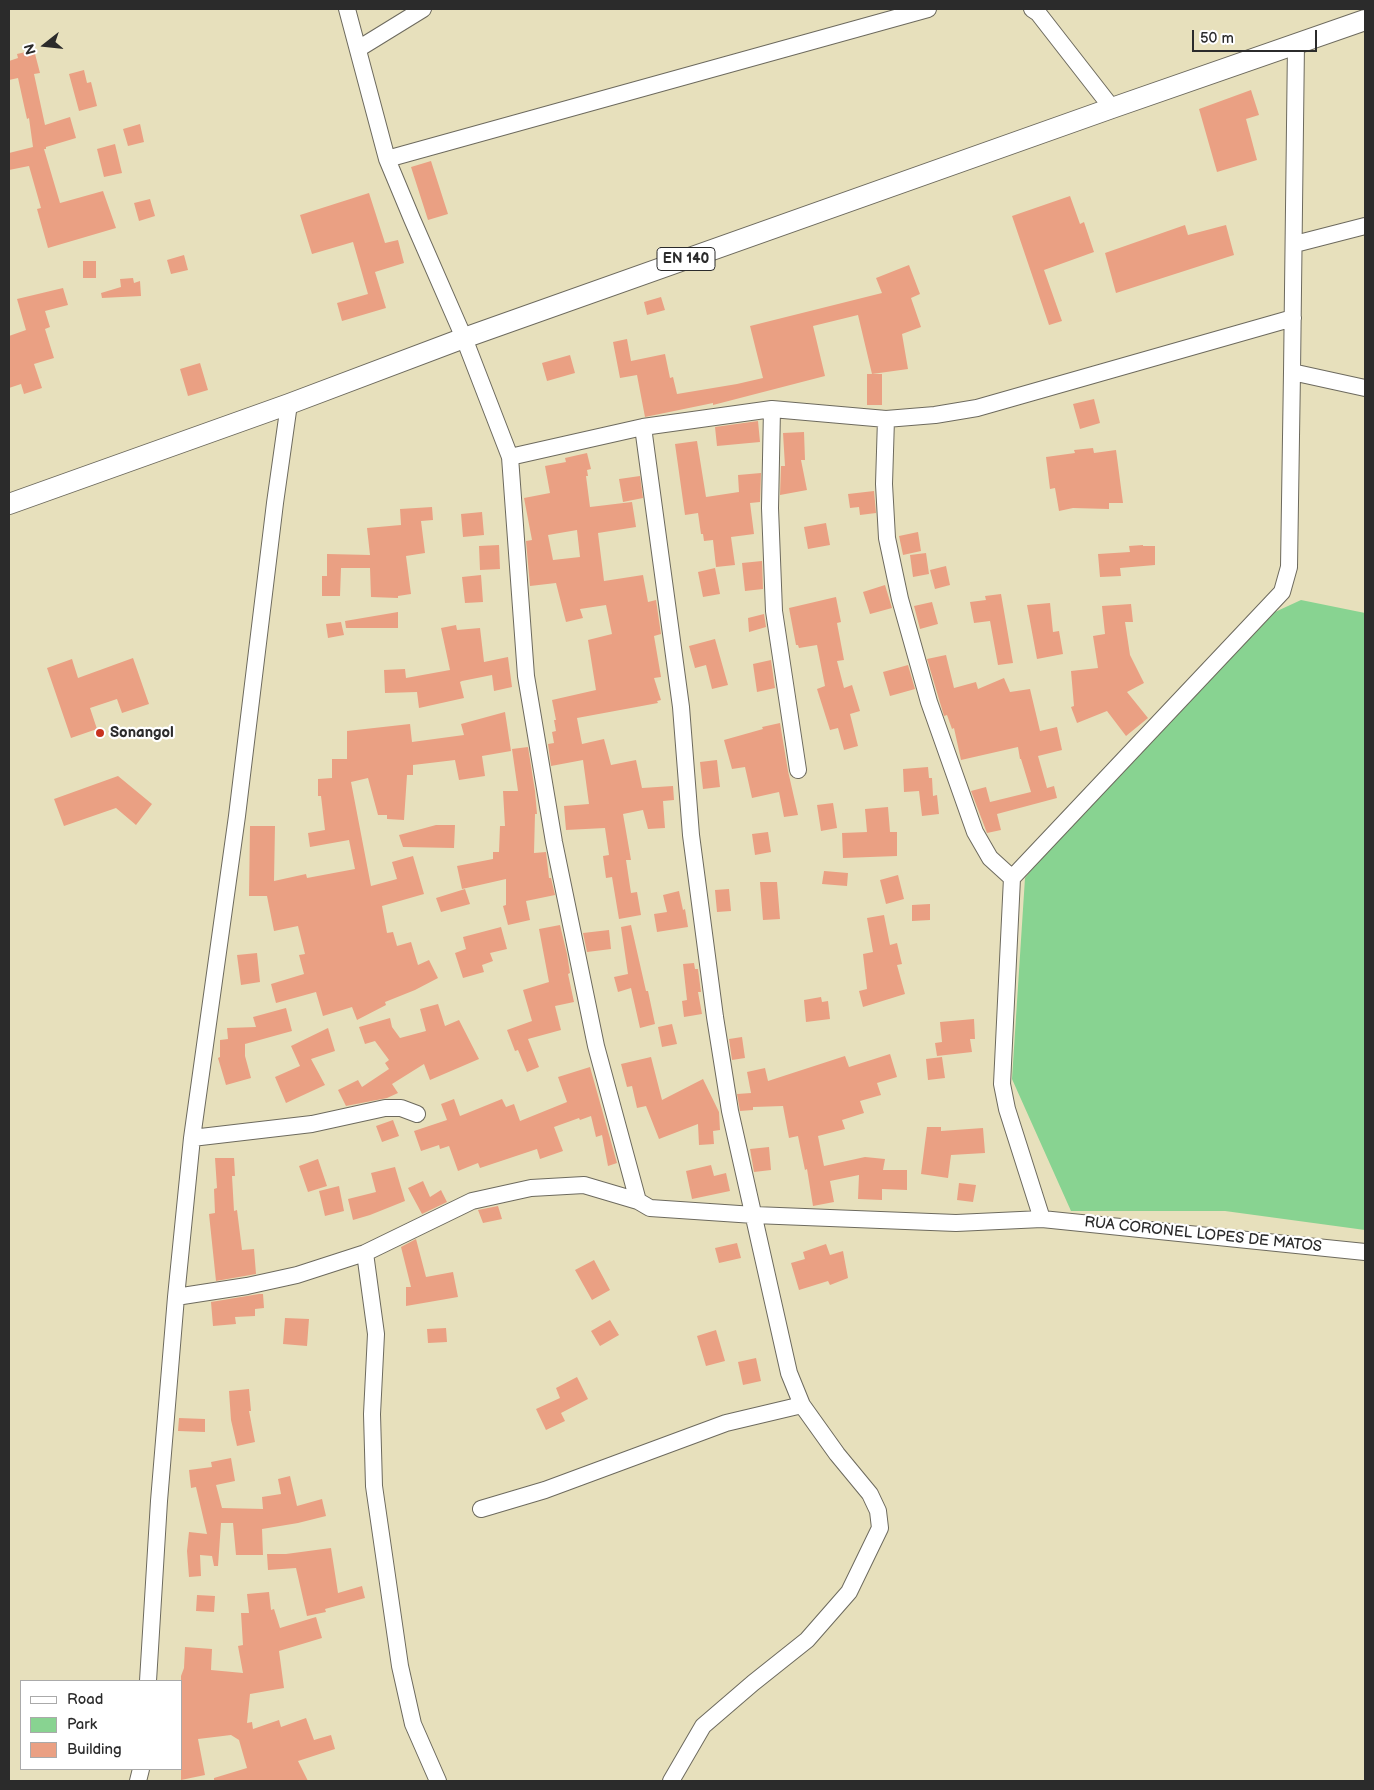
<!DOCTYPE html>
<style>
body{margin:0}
#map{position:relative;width:1374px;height:1790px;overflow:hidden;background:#e7e0bc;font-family:"Balsamiq Sans",sans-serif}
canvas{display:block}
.frame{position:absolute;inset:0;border:10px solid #2b2b2b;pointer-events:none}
.legend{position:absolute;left:20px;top:1680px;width:162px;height:90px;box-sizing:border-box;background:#fff;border:1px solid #aaa;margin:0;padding:6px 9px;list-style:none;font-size:15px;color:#2b2b2b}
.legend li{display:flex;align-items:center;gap:10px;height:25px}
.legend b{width:25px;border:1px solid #aaa}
.north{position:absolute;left:20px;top:20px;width:50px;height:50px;-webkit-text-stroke:4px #fff;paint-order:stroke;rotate:254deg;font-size:14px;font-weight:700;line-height:20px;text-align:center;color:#2b2b2b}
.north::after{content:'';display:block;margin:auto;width:18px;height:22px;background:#2b2b2b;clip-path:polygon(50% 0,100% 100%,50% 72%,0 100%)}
.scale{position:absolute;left:1192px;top:30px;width:125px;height:22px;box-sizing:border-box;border:2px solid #2b2b2b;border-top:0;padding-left:6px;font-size:15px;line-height:18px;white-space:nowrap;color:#2b2b2b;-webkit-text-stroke:4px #fff;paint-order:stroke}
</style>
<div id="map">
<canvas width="1374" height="1790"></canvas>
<div class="frame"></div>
<ul class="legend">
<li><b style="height:6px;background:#fff"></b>Road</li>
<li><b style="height:14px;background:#88d391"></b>Park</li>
<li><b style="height:14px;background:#eaa083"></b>Building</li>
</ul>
<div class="north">N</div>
<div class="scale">50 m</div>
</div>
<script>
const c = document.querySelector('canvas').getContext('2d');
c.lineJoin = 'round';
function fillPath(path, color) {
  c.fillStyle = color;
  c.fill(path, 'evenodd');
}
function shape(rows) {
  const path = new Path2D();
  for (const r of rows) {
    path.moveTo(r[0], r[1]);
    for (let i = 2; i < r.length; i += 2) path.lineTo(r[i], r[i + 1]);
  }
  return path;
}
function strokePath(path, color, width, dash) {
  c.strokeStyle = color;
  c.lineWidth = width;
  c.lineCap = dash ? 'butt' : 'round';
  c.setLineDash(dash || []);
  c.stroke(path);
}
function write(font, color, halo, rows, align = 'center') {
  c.font = font + ' "Balsamiq Sans",sans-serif';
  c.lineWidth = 4.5;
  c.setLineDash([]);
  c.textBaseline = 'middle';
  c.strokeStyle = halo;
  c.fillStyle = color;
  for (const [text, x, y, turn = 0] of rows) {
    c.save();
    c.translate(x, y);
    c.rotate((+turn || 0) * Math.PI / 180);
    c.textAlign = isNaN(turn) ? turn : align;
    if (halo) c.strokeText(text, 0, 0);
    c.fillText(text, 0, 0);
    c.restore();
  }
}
fillPath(shape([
 [1301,600,1365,613,1365,1230,1225,1211,1071,1211,1012,1079,1025,878,1050,846,1275,612]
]), '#88d391');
fillPath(shape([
 [34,50,40,73,34,74,45,125,70,117,76,138,46,147,46,149,44,149,60,203,103,191,116,228,48,248,37,209,41,208,29,166,9,170,9,153,33,147,29,118,27,119,18,78,9,80,9,61,18,58,17,54],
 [84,70,87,83,91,82,97,106,79,111,69,74],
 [1251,90,1259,115,1246,119,1257,160,1217,172,1199,109],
 [140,124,144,142,128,146,123,129],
 [115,144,122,173,104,177,97,149],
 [431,161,448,214,428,220,411,167],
 [369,193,385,243,398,240,404,263,375,272,386,308,342,321,337,303,368,294,353,242,312,254,300,215],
 [1070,196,1080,224,1084,222,1094,252,1044,270,1062,321,1049,325,1012,216],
 [150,199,155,216,139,221,134,203],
 [1185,225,1188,235,1226,225,1234,255,1116,293,1105,253],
 [184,255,188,270,171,274,167,260],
 [83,261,96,261,96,278,83,278],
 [909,265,920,294,911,298,921,327,902,334,908,369,872,374,858,315,813,326,825,376,713,405,713,403,645,417,637,375,620,378,613,342,627,339,631,361,665,354,670,378,673,377,677,394,737,384,763,378,750,326,882,293,876,278],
 [133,278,134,283,140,281,141,296,102,298,101,293,121,287,120,279],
 [63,288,68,305,45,311,50,327,45,329,54,358,34,364,42,388,24,394,21,384,9,388,9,336,26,330,17,299],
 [661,297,665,310,647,315,644,302],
 [570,355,575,373,547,381,542,363],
 [200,363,208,390,188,396,180,369],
 [867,374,882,374,882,405,867,405],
 [1094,399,1100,423,1080,429,1073,404],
 [758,421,760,442,717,446,715,427],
 [804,432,805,460,801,460,807,490,780,495,781,466,785,466,783,433],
 [697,441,706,497,739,492,738,475,761,473,760,502,750,503,754,534,731,537,735,565,716,567,713,540,704,541,703,534,701,534,698,513,685,515,675,444],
 [1093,448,1094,453,1116,450,1123,503,1109,503,1109,509,1073,508,1059,511,1055,488,1050,489,1046,457,1075,453,1074,450],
 [587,453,591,469,587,470,588,476,586,476,590,507,632,502,636,527,598,533,604,581,643,575,648,602,656,600,661,634,654,636,661,677,654,678,661,700,657,701,658,703,577,718,582,744,604,739,611,765,636,760,642,788,673,786,674,800,663,801,665,828,648,829,643,810,623,814,631,860,626,860,631,893,637,892,641,915,619,919,612,877,606,878,603,856,609,855,605,828,566,830,564,806,589,804,583,760,551,766,548,744,554,743,552,732,556,731,554,720,556,720,552,700,596,690,588,640,612,634,606,605,580,609,583,618,566,622,556,583,530,586,526,541,532,540,524,498,550,493,545,466,566,462,565,458],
 [577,530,580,557,553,560,548,535],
 [640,476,643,498,623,502,619,479],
 [874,491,876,513,860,515,859,507,850,508,848,494],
 [432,507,433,520,421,521,425,553,406,556,411,594,398,596,398,598,371,597,370,568,341,568,340,596,322,596,322,576,327,576,327,554,370,555,367,528,401,525,400,509],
 [482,512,484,535,463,537,461,514],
 [826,523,830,545,808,549,804,527],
 [918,532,921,551,903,555,899,536],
 [499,545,500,569,480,570,479,546],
 [1143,545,1143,546,1155,546,1155,565,1120,568,1121,576,1100,577,1098,554,1130,552,1129,546],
 [926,553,929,574,913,577,910,555],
 [762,561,763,589,745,591,742,563],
 [946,566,950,585,935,589,930,570],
 [715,568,720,594,703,597,698,572],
 [481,575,483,602,465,603,462,577],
 [885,585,892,608,870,614,863,592],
 [1001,594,1013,663,998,665,990,621,974,623,970,602,986,600,985,596],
 [836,597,841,622,837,623,844,660,837,661,844,688,852,685,860,711,850,714,858,746,844,750,838,728,830,730,817,689,825,686,817,645,799,648,798,645,796,645,789,608],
 [932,602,938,624,920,629,914,606],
 [1050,603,1053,632,1059,631,1063,654,1037,659,1027,605],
 [1131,604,1133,622,1125,622,1130,655,1144,683,1127,692,1148,718,1126,736,1107,711,1077,723,1071,707,1074,706,1071,671,1098,668,1093,636,1105,634,1102,606],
 [398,612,398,628,346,628,345,621],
 [764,614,766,627,749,632,748,618],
 [341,622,344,635,328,638,326,624],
 [456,625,457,630,480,628,484,662,508,657,512,687,494,691,492,675,462,681,460,682,464,698,419,708,417,692,385,693,384,670,405,669,406,678,450,670,441,628],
 [715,639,728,685,712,689,706,665,695,668,689,646],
 [946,655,954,688,976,682,978,689,1004,678,1010,692,1030,689,1040,731,1057,727,1062,750,1038,756,1047,788,1037,791,1054,786,1057,798,997,814,1001,830,987,833,971,791,986,787,990,802,1031,792,1021,759,1020,759,1018,747,961,760,954,728,952,729,947,715,944,716,927,659],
 [133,658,149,704,122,713,117,699,90,708,97,729,71,738,47,668,72,659,78,678],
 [771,660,775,688,757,692,753,664],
 [908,665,915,689,890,696,883,672],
 [505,712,511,751,482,756,485,776,459,780,455,760,413,765,413,775,407,775,404,820,387,819,387,815,378,815,368,778,351,782,371,886,397,879,392,862,413,856,424,894,382,906,387,933,393,932,397,946,411,942,418,965,429,960,438,978,415,990,385,1002,386,1005,357,1020,352,1007,323,1016,316,992,276,1003,271,984,304,974,299,955,305,954,298,926,274,931,267,896,249,896,250,826,275,826,274,881,306,874,307,878,355,869,349,840,310,847,308,833,325,830,321,796,318,796,318,779,332,778,332,759,347,759,347,731,410,724,412,742,464,735,461,724],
 [780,723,788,771,798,815,784,817,779,792,752,798,745,767,732,769,724,740,763,729,762,727],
 [528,747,535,791,537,814,535,814,534,853,546,852,549,878,551,878,555,895,526,901,530,920,508,925,503,906,506,905,506,879,462,889,457,866,493,859,493,852,499,852,500,826,505,826,503,791,518,791,512,749],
 [717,760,720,787,703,789,700,762],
 [928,767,929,778,932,778,933,796,937,795,939,814,922,816,919,791,904,792,903,769],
 [118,776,152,804,136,825,116,808,64,826,54,799],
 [833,803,837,828,821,831,817,805],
 [888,807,890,832,897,832,897,856,843,858,842,833,867,832,865,809],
 [436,825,455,825,454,848,403,847,399,835],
 [768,832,771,852,755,855,752,834],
 [824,871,848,873,847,886,822,884],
 [898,875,904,899,886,904,880,880],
 [760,882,777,882,780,919,763,920],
 [465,889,470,904,441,912,436,898],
 [729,889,731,911,717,912,715,890],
 [679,891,683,910,685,909,688,927,657,932,654,914,667,912,663,895],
 [930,904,930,920,912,921,912,905],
 [884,915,890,945,897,943,902,964,897,965,905,994,863,1007,859,991,867,989,863,954,873,952,867,918],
 [560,925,567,954,570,973,568,974,574,1002,555,1006,561,1030,528,1039,539,1067,527,1072,518,1050,515,1051,507,1030,532,1021,523,990,549,982,539,929],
 [631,925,646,991,648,991,655,1024,640,1028,631,988,618,992,614,977,628,974,621,927],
 [501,927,507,949,490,953,493,961,482,965,484,972,463,978,455,953,466,949,463,937],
 [609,930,611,949,587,952,583,933],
 [257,953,260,982,241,985,237,955],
 [694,963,695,969,698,969,701,992,698,992,702,1014,684,1017,682,1001,687,1000,683,964],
 [821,997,822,1002,828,1001,830,1019,806,1022,804,1000],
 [438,1004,445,1026,459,1020,479,1059,430,1080,424,1064,392,1084,398,1093,387,1098,346,1106,338,1090,358,1080,362,1087,389,1069,385,1063,389,1060,375,1041,365,1044,359,1027,390,1018,392,1027,400,1038,426,1031,420,1009],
 [286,1008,292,1031,245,1044,245,1056,251,1078,226,1085,218,1058,220,1057,220,1040,228,1039,227,1028,256,1027,253,1017],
 [974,1019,975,1039,970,1039,972,1052,937,1056,935,1043,942,1042,940,1022],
 [672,1024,677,1044,662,1047,658,1027],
 [328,1028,335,1051,311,1059,325,1085,286,1103,275,1077,300,1066,291,1046],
 [742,1037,745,1058,732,1060,729,1039],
 [890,1054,897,1077,877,1083,881,1095,860,1101,864,1113,842,1120,845,1129,818,1136,824,1166,865,1157,885,1159,883,1170,907,1170,907,1190,882,1189,882,1200,858,1199,859,1175,830,1181,834,1202,813,1206,807,1169,805,1170,798,1136,789,1138,783,1106,753,1107,753,1110,740,1111,737,1094,751,1093,747,1072,765,1068,768,1081,845,1056,849,1067],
 [651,1057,662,1100,703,1079,719,1112,720,1130,713,1131,714,1144,699,1145,698,1124,659,1139,646,1106,637,1108,632,1086,627,1087,621,1064],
 [942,1057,945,1078,928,1080,926,1059],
 [590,1067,617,1163,608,1166,602,1135,596,1137,591,1116,580,1120,579,1118,554,1127,563,1151,540,1159,537,1149,480,1168,478,1163,458,1171,449,1146,440,1149,439,1145,421,1151,414,1131,447,1120,441,1104,454,1099,460,1116,502,1099,506,1107,514,1104,520,1121,567,1102,558,1077],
 [393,1120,399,1136,382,1142,376,1126],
 [927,1127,941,1127,941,1131,983,1128,985,1153,951,1155,948,1178,921,1174],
 [769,1147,771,1170,754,1172,750,1149],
 [215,1158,234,1158,235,1176,232,1176,234,1211,237,1210,242,1250,254,1249,256,1274,216,1281,209,1214,215,1213,214,1189,217,1188],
 [318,1159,327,1186,308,1192,299,1166],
 [711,1165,714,1176,726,1173,730,1191,692,1199,686,1171],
 [395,1167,405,1201,370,1215,353,1220,348,1199,376,1192,371,1173],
 [423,1181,430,1197,441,1190,447,1202,422,1214,408,1188],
 [959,1183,976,1185,973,1202,957,1200],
 [339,1186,344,1211,325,1216,319,1191],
 [498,1206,502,1219,483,1223,478,1210],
 [416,1239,426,1277,453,1272,458,1297,406,1306,406,1287,411,1287,401,1247],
 [737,1243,741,1258,719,1263,715,1248],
 [826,1244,830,1255,843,1251,848,1278,830,1285,828,1281,799,1290,791,1263,805,1259,803,1252],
 [594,1260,610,1290,592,1300,575,1270],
 [259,1294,263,1294,264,1308,255,1309,255,1316,235,1317,236,1324,213,1326,211,1302],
 [285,1318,309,1319,307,1346,283,1344],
 [610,1320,619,1335,600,1346,591,1331],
 [446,1328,447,1342,428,1343,427,1329],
 [716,1330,725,1361,706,1366,697,1336],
 [756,1358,761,1381,743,1385,738,1362],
 [577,1377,588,1399,561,1413,565,1421,546,1430,536,1409,560,1398,556,1388],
 [249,1389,251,1411,249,1411,255,1442,237,1446,231,1420,229,1391],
 [179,1418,205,1419,205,1432,178,1431],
 [231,1458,235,1481,216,1485,222,1508,263,1509,262,1497,281,1494,278,1479,290,1476,297,1506,322,1499,326,1516,298,1523,262,1529,263,1555,236,1555,233,1523,221,1523,218,1566,214,1566,212,1556,200,1555,201,1576,189,1577,187,1551,189,1532,207,1534,196,1487,191,1488,189,1470,212,1467,211,1462],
 [331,1548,338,1593,362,1586,365,1598,325,1609,326,1612,307,1616,296,1568,268,1570,267,1554,286,1554],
 [269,1592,271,1610,274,1609,280,1628,316,1617,322,1638,279,1651,284,1688,250,1694,247,1723,252,1722,253,1729,279,1720,281,1727,306,1718,314,1740,331,1735,335,1749,298,1761,308,1781,214,1781,214,1778,247,1768,239,1740,231,1735,198,1739,205,1775,181,1780,181,1676,184,1668,185,1647,212,1649,211,1670,243,1673,238,1646,243,1645,241,1613,249,1613,247,1594],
 [197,1595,215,1596,214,1612,196,1611]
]), '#eaa083');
const minor = shape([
 [347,9,387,159,412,219,464,338,510,457,526,676,554,842,596,1046,638,1201,650,1208,754,1215,956,1223,1042,1219,1365,1252],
 [1032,9,1038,13,1112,108],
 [1296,43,1292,372,1365,388],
 [358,49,423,9],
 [387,159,928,9],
 [1295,244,1365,226],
 [772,409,770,508,774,611,798,770],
 [886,419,884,484,887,538,900,599,929,702,975,832,990,858,1012,878],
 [643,427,681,707,691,835,715,1017,730,1111,789,1373,802,1405,837,1454,870,1494,878,1511,880,1528,849,1592,807,1640,753,1683,703,1726,671,1781],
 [510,457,643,427,772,409,886,419,935,415,977,408,1293,318],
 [192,1138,312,1124,385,1108,401,1108,417,1114],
 [1042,1219,1007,1109,1002,1084,1012,878,1282,592,1289,567,1292,372],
 [365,1253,376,1334,372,1414,374,1486,400,1666,413,1724,438,1781],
 [176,1297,247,1286,297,1275,365,1253,472,1201,531,1188,584,1185,638,1201],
 [481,1509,545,1490,726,1423,802,1405],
 [148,1681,159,1501,176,1297,192,1138,237,816,275,503,289,404],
 [138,1781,141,1769]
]);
const major = shape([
 [9,504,289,404,464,338,1112,108,1365,20]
]);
strokePath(minor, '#6d6a5e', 18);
strokePath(major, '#6d6a5e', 22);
strokePath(minor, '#fff', 16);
strokePath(major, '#fff', 20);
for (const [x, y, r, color] of [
 [100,733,5,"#c8321e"]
]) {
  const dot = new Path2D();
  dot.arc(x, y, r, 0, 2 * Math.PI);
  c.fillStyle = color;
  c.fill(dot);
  strokePath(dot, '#fff', 2);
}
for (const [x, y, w] of [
 [686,259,58]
]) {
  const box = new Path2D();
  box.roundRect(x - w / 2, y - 11.5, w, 23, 4);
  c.fillStyle = '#fff';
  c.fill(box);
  strokePath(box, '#2b2b2b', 1);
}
write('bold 14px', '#2b2b2b', null, [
 ["EN 140",686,259]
]);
write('bold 15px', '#2b2b2b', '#fff', [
 ["Sonangol",110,733]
], 'left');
write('15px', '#2b2b2b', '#fff', [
 ["RUA CORONEL LOPES DE MATOS",1203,1235,6]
]);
</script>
